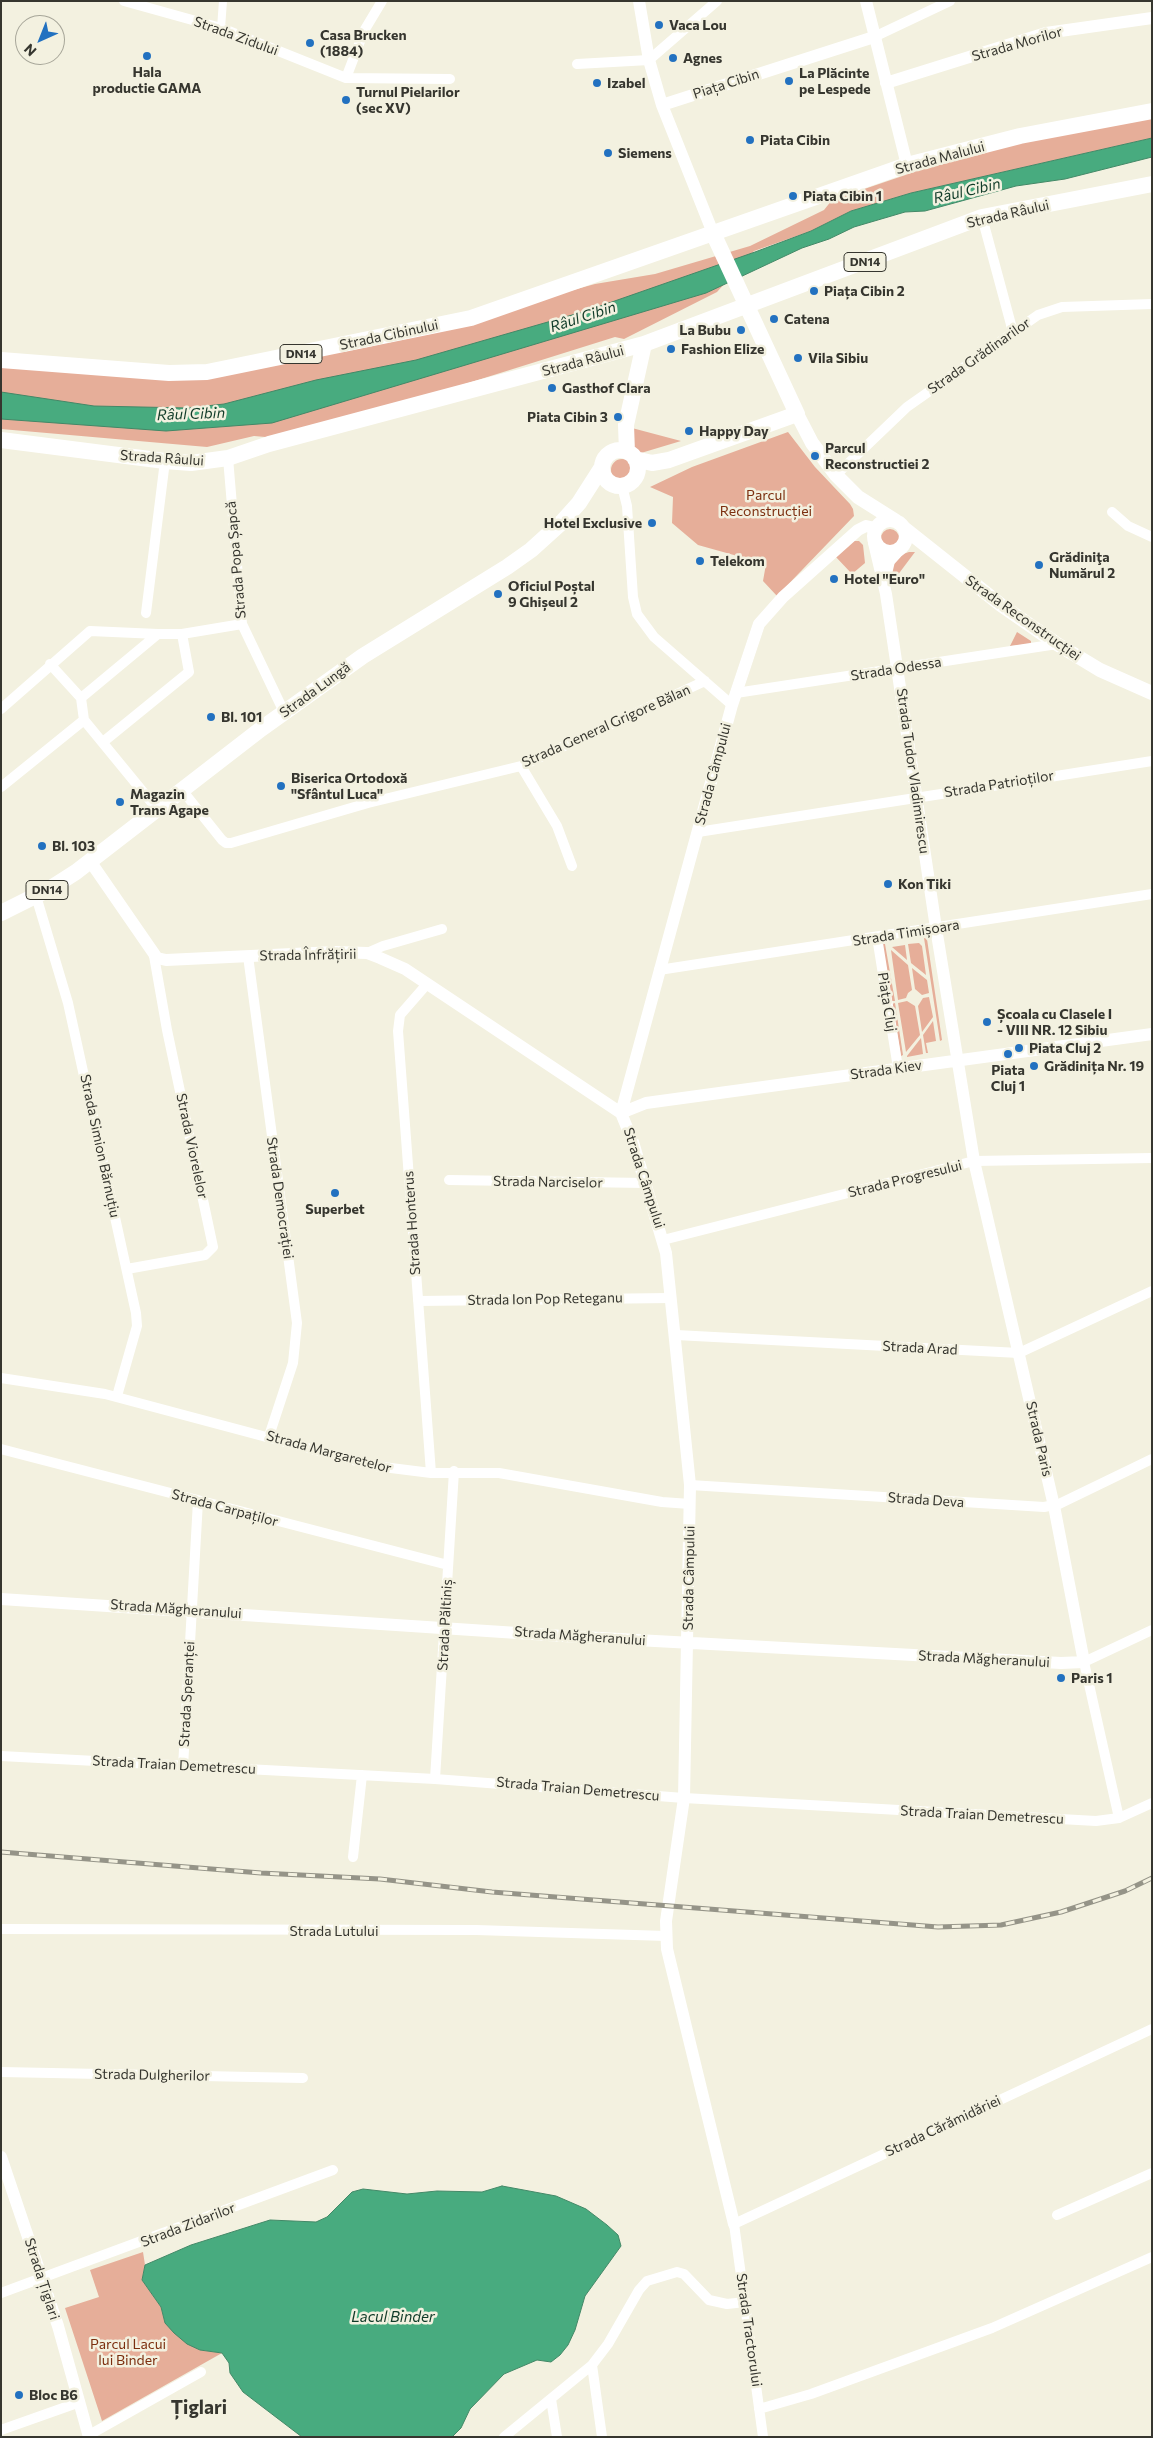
<!DOCTYPE html>
<meta charset="utf-8">
<style>
body{margin:0}
#map{position:relative;width:1153px;height:2438px;overflow:hidden;background:#f3f1e0;font-family:Commissioner,sans-serif}
canvas{display:block}
.frame{position:absolute;inset:0;border:2px solid #36362f;pointer-events:none}
.north{position:absolute;left:15px;top:15px;width:50px;height:50px;box-sizing:border-box;background:#f3f1e0;border:1px solid #a7a699;border-radius:50%;rotate:224deg;font-size:14px;font-weight:700;line-height:20px;text-align:center;color:#36362f}
.north::after{content:'';display:block;margin:auto;width:18px;height:22px;background:#2271c0;clip-path:polygon(50% 0,100% 100%,50% 72%,0 100%)}
</style>
<div id="map">
<canvas width="1153" height="2438"></canvas>
<div class="frame"></div>
<div class="north">N</div>
</div>
<script>
const c = document.querySelector('canvas').getContext('2d');
c.lineJoin = 'round';
function fillPath(path, color) {
  c.fillStyle = color;
  c.fill(path, 'evenodd');
}
function shape(rows) {
  const path = new Path2D();
  for (const r of rows) {
    if (r.length === 3) {
      path.moveTo(r[0] + r[2], r[1]);
      path.arc(r[0], r[1], r[2], 0, 2 * Math.PI);
      continue;
    }
    path.moveTo(r[0], r[1]);
    for (let i = 2; i < r.length; i += 2) path.lineTo(r[i], r[i + 1]);
  }
  return path;
}
function strokePath(path, color, width, dash) {
  c.strokeStyle = color;
  c.lineWidth = width;
  c.lineCap = dash ? 'butt' : 'round';
  c.setLineDash(dash || []);
  c.stroke(path);
}
function write(font, color, halo, rows, align = 'center') {
  c.font = font + ' Commissioner,sans-serif';
  c.lineWidth = 5;
  c.setLineDash([]);
  c.textBaseline = 'middle';
  c.strokeStyle = halo;
  c.fillStyle = color;
  for (const [text, x, y, turn = 0] of rows) {
    c.save();
    c.translate(x, y);
    c.rotate((+turn || 0) * Math.PI / 180);
    c.textAlign = isNaN(turn) ? turn : align;
    if (halo) c.strokeText(text, 0, 0);
    c.fillText(text, 0, 0);
    c.restore();
  }
}
fillPath(shape([
 [1152,111,1152,138,911,193,851,211,811,231,754,251,717,292,624,339,615,337,430,395,277,438,254,436,207,447,1,429,1,360,192,373,471,318,595,284,655,274,750,246,824,210,832,200,1020,136],
 [632,428,681,441,641,453,637,452,632,450],
 [788,432,815,467,850,504,853,509,854,516,777,596,763,581,766,564,698,545,672,523,673,497,650,487,692,467],
 [622,470,11],
 [890,538,9],
 [853,541,859,541,863,545,865,563,852,574,835,556],
 [909,552,915,552,891,584,890,570,900,555],
 [1017,632,1031,641,1031,644,1010,646],
 [924,938,927,939,942,1040,940,1041],
 [919,943,922,946,926,975,911,963,908,944],
 [882,944,885,944,895,1001,891,1001],
 [905,945,907,960,892,947],
 [891,950,908,965,912,990,908,993,906,998,898,1000],
 [912,968,927,980,929,993,922,995,915,989],
 [929,997,933,1017,922,1032,918,1006,923,998],
 [907,1001,915,1006,920,1035,906,1052,898,1003],
 [895,1003,903,1055,901,1056,892,1004],
 [933,1021,936,1041,926,1043,928,1053,926,1053,923,1035],
 [921,1038,923,1054,907,1057,907,1056],
 [143,2252,145,2265,142,2280,161,2307,165,2323,200,2350,222,2353,102,2421,65,2308,99,2297,90,2270]
]), '#e6ae99');
const water = shape([
 [1152,138,1152,157,1065,179,1016,186,925,211,905,212,854,227,829,239,802,248,706,293,272,423,166,431,1,419,1,392,94,406,188,408,224,404,316,380,416,360,586,311,755,252,811,231,851,211,911,193,1152,138],
 [502,2186,556,2196,586,2209,607,2225,618,2235,621,2246,585,2296,575,2330,568,2345,560,2355,551,2362,537,2360,504,2374,470,2409,461,2428,452,2437,302,2437,243,2392,230,2373,229,2363,222,2353,200,2350,187,2344,174,2333,165,2323,161,2307,142,2280,145,2265,191,2245,270,2220,316,2222,327,2217,352,2192,363,2189,407,2194,437,2191,482,2192,502,2186]
]);
fillPath(water, '#48ab7f');
strokePath(water, '#438867', 1);
strokePath(shape([
 [221,28,223,1]
]), '#fff', 8);
strokePath(shape([
 [124,1,221,28,346,78,450,79],
 [874,37,950,1],
 [577,64,649,60,717,1],
 [346,78,364,31,382,1],
 [982,217,1013,332],
 [228,458,242,624,284,712],
 [836,475,907,407,1038,315,1062,307,1152,304],
 [622,486,627,506,633,597,637,614,654,637,732,705],
 [1112,512,1128,526,1152,537],
 [146,613,165,461],
 [50,664,81,698],
 [736,693,1057,644],
 [1,709,90,631,158,634],
 [84,720,157,809],
 [103,742,189,672,182,634],
 [521,766,557,826,572,866],
 [1,787,84,720,81,698,158,634,182,634,242,624],
 [182,790,222,840,226,843,231,843,368,803,521,766,705,681],
 [698,832,1152,761],
 [36,896,68,1003,136,1313,137,1326,117,1396],
 [877,937,898,1068],
 [367,953,383,946,442,929],
 [248,956,297,1323,293,1363,269,1436],
 [659,970,1152,894],
 [427,984,400,1015,398,1031,431,1473],
 [449,1180,646,1183],
 [663,1240,974,1161,1152,1158],
 [127,1269,205,1255,213,1247,167,1030,154,956],
 [418,1301,671,1298],
 [676,1335,1019,1353,1152,1291],
 [1,1378,105,1394,375,1466,431,1473,499,1473,662,1502,690,1504],
 [1,1449,448,1565],
 [690,1485,1044,1507,1059,1504,1152,1459],
 [1,1756,435,1779,684,1798,1096,1821,1119,1818,1152,1803],
 [183,1767,198,1501],
 [435,1779,454,1471],
 [1119,1818,1084,1662,1152,1630],
 [353,1857,362,1775],
 [1,1929,476,1930,666,1936],
 [1,2072,303,2078],
 [1057,2215,1152,2173],
 [1,2293,333,2170],
 [592,2365,602,2437],
 [551,2399,557,2437],
 [759,2409,811,2394,992,2328,1152,2257],
 [1,2430,80,2402],
 [89,2435,201,2372],
 [504,2437,592,2365,608,2344,639,2290,647,2281,677,2272,684,2274,709,2300,727,2304,745,2302],
 [763,2437,734,2224,1152,2029]
]), '#fff', 10);
strokePath(shape([
 [639,1,649,60,662,105,713,233],
 [866,1,907,165],
 [886,83,1046,33,1152,18],
 [662,105,874,37],
 [885,578,889,561,899,550],
 [90,861,157,958,166,960,335,952,367,953,380,958,405,969,621,1113,646,1103,1152,1034],
 [1,1599,563,1636,1061,1663,1084,1662,1054,1506,974,1161,936,928,886,594,874,543],
 [1,2157,58,2326,89,2437],
 [734,2224,667,1949,666,1921,684,1798,690,1485,666,1253,633,1142,621,1113,732,705,759,624,783,597,858,530,866,526,875,528]
]), '#fff', 12);
strokePath(shape([
 [797,414,812,443,836,475,858,497,896,521],
 [890,536,16],
 [904,528,1001,605,1057,644,1100,670,1152,693]
]), '#fff', 14);
strokePath(shape([
 [1,360,169,373,207,372,471,318,907,165,1020,136,1152,111],
 [1,440,165,461,191,463,228,458,269,444,644,344,982,217,1152,184],
 [620,468,18],
 [627,452,626,425,644,344],
 [635,459,652,463,669,460,797,414,713,233],
 [1,913,51,888,76,872,261,729,363,656,507,567,531,550,562,522,579,503,602,467]
]), '#fff', 16);
const rail = shape([
 [1,1852,261,1873,380,1879,492,1892,938,1927,1001,1925,1061,1912,1125,1891,1152,1878]
]);
strokePath(rail, '#959488', 5);
strokePath(rail, '#f3f1e0', 3, [9]);
for (const [x, y, r, color] of [
 [659,25,5,"#2271c0"],
 [310,43,5,"#2271c0"],
 [147,56,5,"#2271c0"],
 [673,58,5,"#2271c0"],
 [789,81,5,"#2271c0"],
 [597,83,5,"#2271c0"],
 [346,100,5,"#2271c0"],
 [750,140,5,"#2271c0"],
 [608,153,5,"#2271c0"],
 [793,196,5,"#2271c0"],
 [814,291,5,"#2271c0"],
 [774,319,5,"#2271c0"],
 [741,330,5,"#2271c0"],
 [671,349,5,"#2271c0"],
 [798,358,5,"#2271c0"],
 [552,388,5,"#2271c0"],
 [618,417,5,"#2271c0"],
 [689,431,5,"#2271c0"],
 [815,456,5,"#2271c0"],
 [652,523,5,"#2271c0"],
 [700,561,5,"#2271c0"],
 [1039,565,5,"#2271c0"],
 [834,579,5,"#2271c0"],
 [498,594,5,"#2271c0"],
 [211,717,5,"#2271c0"],
 [281,786,5,"#2271c0"],
 [120,802,5,"#2271c0"],
 [42,846,5,"#2271c0"],
 [888,884,5,"#2271c0"],
 [987,1022,5,"#2271c0"],
 [1019,1048,5,"#2271c0"],
 [1008,1054,5,"#2271c0"],
 [1034,1066,5,"#2271c0"],
 [335,1193,5,"#2271c0"],
 [1061,1678,5,"#2271c0"],
 [19,2395,5,"#2271c0"]
]) {
  const dot = new Path2D();
  dot.arc(x, y, r, 0, 2 * Math.PI);
  c.fillStyle = color;
  c.fill(dot);
  strokePath(dot, '#f3f1e0', 2);
}
for (const [x, y, w] of [
 [865,262,42],
 [301,354,42],
 [47,890,42]
]) {
  const box = new Path2D();
  box.roundRect(x - w / 2, y - 9.5, w, 19, 4);
  c.fillStyle = '#f3f1e0';
  c.fill(box);
  strokePath(box, '#36362f', 1);
}
write('bold 12px', '#36362f', null, [
 ["DN14",865,262],
 ["DN14",301,354],
 ["DN14",47,890]
]);
write('bold 14px', '#36362f', '#f3f1e0', [
 ["Vaca Lou",669,25],
 ["Casa Brucken",320,35],
 ["(1884)",320,51],
 ["Agnes",683,58],
 ["Hala",147,72,"center"],
 ["productie GAMA",147,88,"center"],
 ["La Plăcinte",799,73],
 ["pe Lespede",799,89],
 ["Izabel",607,83],
 ["Turnul Pielarilor",356,92],
 ["(sec XV)",356,108],
 ["Piata Cibin",760,140],
 ["Siemens",618,153],
 ["Piata Cibin 1",803,196],
 ["Piața Cibin 2",824,291],
 ["Catena",784,319],
 ["La Bubu",731,330,"right"],
 ["Fashion Elize",681,349],
 ["Vila Sibiu",808,358],
 ["Gasthof Clara",562,388],
 ["Piata Cibin 3",608,417,"right"],
 ["Happy Day",699,431],
 ["Parcul",825,448],
 ["Reconstructiei 2",825,464],
 ["Hotel Exclusive",642,523,"right"],
 ["Grădiniţa",1049,557],
 ["Numărul 2",1049,573],
 ["Telekom",710,561],
 ["Hotel \"Euro\"",844,579],
 ["Oficiul Poștal",508,586],
 ["9 Ghișeul 2",508,602],
 ["Bl. 101",221,717],
 ["Biserica Ortodoxă",291,778],
 ["\"Sfântul Luca\"",291,794],
 ["Magazin",130,794],
 ["Trans Agape",130,810],
 ["Bl. 103",52,846],
 ["Kon Tiki",898,884],
 ["Școala cu Clasele I",997,1014],
 ["- VIII NR. 12 Sibiu",997,1030],
 ["Piata Cluj 2",1029,1048],
 ["Grădinița Nr. 19",1044,1066],
 ["Piata",1008,1070,"center"],
 ["Cluj 1",1008,1086,"center"],
 ["Superbet",335,1209,"center"],
 ["Paris 1",1071,1678],
 ["Bloc B6",29,2395]
], 'left');
write('14px', '#36362f', '#f3f1e0', [
 ["Strada Zidului",236,36,20],
 ["Strada Morilor",1017,44,-16],
 ["Piața Cibin",726,84,-18],
 ["Strada Malului",940,158,-15],
 ["Strada Râului",1008,214,-13],
 ["Strada Cibinului",389,335,-12],
 ["Strada Grădinarilor",979,356,-35],
 ["Strada Râului",583,361,-15],
 ["Strada Râului",162,458,4],
 ["Strada Popa Șapcă",236,560,-95],
 ["Strada Reconstrucției",1023,618,35],
 ["Strada Odessa",896,669,-9],
 ["Strada Lungă",315,690,-36],
 ["Strada General Grigore Bălan",606,726,-24],
 ["Strada Tudor Vladimirescu",913,771,82],
 ["Strada Câmpului",713,774,-75],
 ["Strada Patrioților",999,784,-9],
 ["Strada Timișoara",906,933,-9],
 ["Strada Înfrățirii",308,955,-1],
 ["Piața Cluj",887,1002,81],
 ["Strada Kiev",886,1070,-8],
 ["Strada Simion Bărnuțiu",100,1146,78],
 ["Strada Viorelelor",192,1146,78],
 ["Strada Câmpului",644,1178,72],
 ["Strada Progresului",905,1179,-14],
 ["Strada Narciselor",548,1182,1],
 ["Strada Democrației",280,1198,82],
 ["Strada Honterus",412,1223,-94],
 ["Strada Ion Pop Reteganu",545,1299,-1],
 ["Strada Arad",920,1348,3],
 ["Strada Paris",1039,1439,77],
 ["Strada Margaretelor",329,1452,15],
 ["Strada Deva",926,1500,4],
 ["Strada Carpaților",225,1508,15],
 ["Strada Câmpului",689,1578,-89],
 ["Strada Măgheranului",176,1609,4],
 ["Strada Păltiniș",445,1625,-87],
 ["Strada Măgheranului",580,1636,4],
 ["Strada Măgheranului",984,1659,3],
 ["Strada Speranței",187,1694,-87],
 ["Strada Traian Demetrescu",174,1765,3],
 ["Strada Traian Demetrescu",578,1789,5],
 ["Strada Traian Demetrescu",982,1815,3],
 ["Strada Lutului",334,1931],
 ["Strada Dulgherilor",152,2075,1],
 ["Strada Cărămidăriei",943,2126,-25],
 ["Strada Zidarilor",188,2225,-21],
 ["Strada Țiglari",42,2279,72],
 ["Strada Tractorului",749,2330,82]
]);
write('14px', '#7c2f0f', '#f3f1e0', [
 ["Parcul",766,495],
 ["Reconstrucției",766,511],
 ["Parcul Lacui",128,2344],
 ["lui Binder",128,2360]
]);
write('italic 15px', '#103b28', '#f3f1e0', [
 ["Râul Cibin",967,191,-13],
 ["Râul Cibin",583,317,-18],
 ["Râul Cibin",191,414,-2],
 ["Lacul Binder",393,2317]
]);
write('bold 19px', '#36362f', '#f3f1e0', [
 ["Țiglari",199,2408]
]);
</script>
